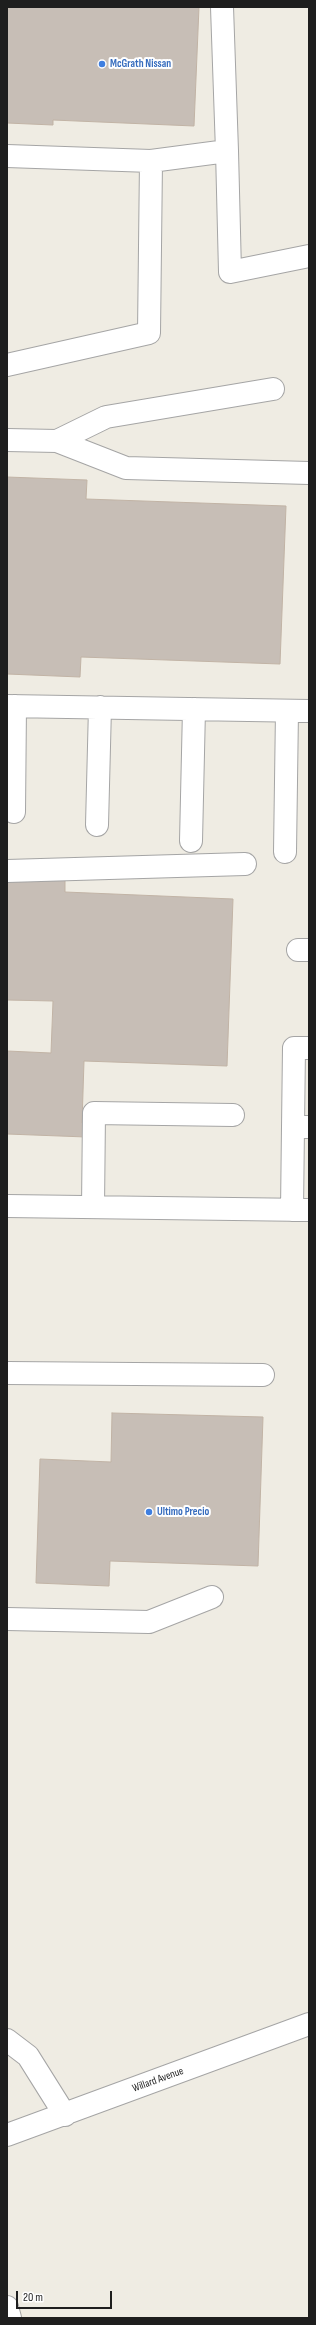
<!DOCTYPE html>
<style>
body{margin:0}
#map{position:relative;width:316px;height:2325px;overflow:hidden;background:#efece3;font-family:"Sofia Sans Condensed",sans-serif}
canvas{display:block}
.frame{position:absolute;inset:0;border:8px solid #1e1e1e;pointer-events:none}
.scale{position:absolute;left:16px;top:2291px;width:96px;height:18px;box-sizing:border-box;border:2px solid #1e1e1e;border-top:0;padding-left:5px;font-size:12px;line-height:14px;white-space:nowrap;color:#1e1e1e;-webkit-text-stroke:3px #fff;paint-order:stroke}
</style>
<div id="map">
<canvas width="316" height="2325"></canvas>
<div class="frame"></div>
<div class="scale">20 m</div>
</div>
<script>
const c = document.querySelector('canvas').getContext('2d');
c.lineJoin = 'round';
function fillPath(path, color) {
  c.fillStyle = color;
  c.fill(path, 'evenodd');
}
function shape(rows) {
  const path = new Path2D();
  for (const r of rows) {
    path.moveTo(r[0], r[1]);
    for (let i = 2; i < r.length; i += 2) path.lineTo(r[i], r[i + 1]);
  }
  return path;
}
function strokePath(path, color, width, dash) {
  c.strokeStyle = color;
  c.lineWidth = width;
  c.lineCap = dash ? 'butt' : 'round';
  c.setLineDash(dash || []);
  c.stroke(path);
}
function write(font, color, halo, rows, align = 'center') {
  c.font = font + ' "Sofia Sans Condensed",sans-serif';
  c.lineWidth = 4;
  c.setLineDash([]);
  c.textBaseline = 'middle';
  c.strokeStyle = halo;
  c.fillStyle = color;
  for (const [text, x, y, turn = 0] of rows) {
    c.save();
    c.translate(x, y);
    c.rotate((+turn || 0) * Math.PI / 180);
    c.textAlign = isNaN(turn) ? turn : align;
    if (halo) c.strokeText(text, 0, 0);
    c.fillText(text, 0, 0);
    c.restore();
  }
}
const building = shape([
 [7,7,199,7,194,126,53,120,53,125,7,123,7,7],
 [7,477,87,480,86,499,286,506,280,664,81,657,80,677,7,674,7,477],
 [7,876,65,879,65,892,233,899,227,1066,84,1061,82,1123,87,1123,86,1137,7,1134,7,1051,51,1053,53,1001,7,1000,7,876],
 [112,1413,263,1417,258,1566,110,1561,109,1586,36,1583,40,1459,111,1462,112,1413]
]);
fillPath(building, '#c7beb6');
strokePath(building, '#c1b3a5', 1);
const minor = shape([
 [227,151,230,272,309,256],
 [7,156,151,161,227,151,222,7],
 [7,365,149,333,151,161],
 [7,440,57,441,126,468,309,473],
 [57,441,106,417,273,389],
 [7,706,309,711],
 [14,812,15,706],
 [97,825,100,707],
 [191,841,194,709],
 [285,852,287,711],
 [7,871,245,864],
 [298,950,309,950],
 [293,1127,294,1048,309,1048],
 [7,1206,309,1210],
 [93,1207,94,1113,233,1115],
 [292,1210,293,1127,309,1127],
 [7,1373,263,1375],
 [7,1619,149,1622,212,1597],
 [7,2040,28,2056,65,2115],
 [7,2135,309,2024],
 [7,2307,10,2318]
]);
strokePath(minor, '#a5a5a5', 24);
strokePath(minor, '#fff', 22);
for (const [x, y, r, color] of [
 [102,64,4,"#3f7fe0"],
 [149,1512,4,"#3f7fe0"]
]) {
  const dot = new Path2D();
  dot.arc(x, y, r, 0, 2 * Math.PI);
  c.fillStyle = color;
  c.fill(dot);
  strokePath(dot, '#fff', 1.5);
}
write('bold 11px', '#366cbe', '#fff', [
 ["McGrath Nissan",110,64],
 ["Ultimo Precio",157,1512]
], 'left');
write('11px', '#1e1e1e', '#fff', [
 ["Willard Avenue",158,2080,-20]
]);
</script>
